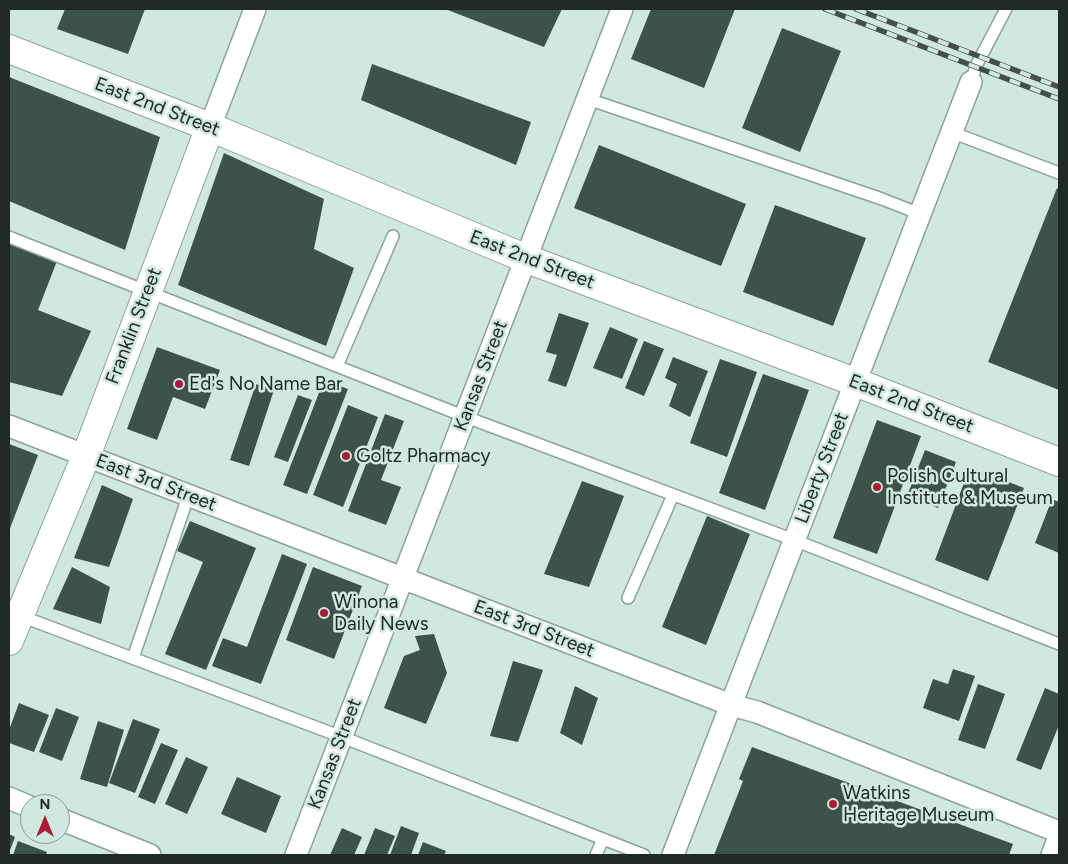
<!DOCTYPE html>
<style>
body{margin:0}
#map{position:relative;width:1068px;height:864px;overflow:hidden;background:#d0e9df;font-family:Figtree,sans-serif}
canvas{display:block}
.frame{position:absolute;inset:0;border:10px solid #202a26;pointer-events:none}
.north{position:absolute;left:20px;top:794px;width:50px;height:50px;box-sizing:border-box;background:#d0e9df;border:1px solid #8a9d95;border-radius:50%;rotate:0deg;font-size:14px;font-weight:700;line-height:20px;text-align:center;color:#202a26}
.north::after{content:'';display:block;margin:auto;width:18px;height:22px;background:#ae1a33;clip-path:polygon(50% 0,100% 100%,50% 72%,0 100%)}
</style>
<div id="map">
<canvas width="1068" height="864"></canvas>
<div class="frame"></div>
<div class="north">N</div>
</div>
<script>
const c = document.querySelector('canvas').getContext('2d');
c.lineJoin = 'round';
function fillPath(path, color) {
  c.fillStyle = color;
  c.fill(path, 'evenodd');
}
function shape(rows) {
  const path = new Path2D();
  for (const r of rows) {
    path.moveTo(r[0], r[1]);
    for (let i = 2; i < r.length; i += 2) path.lineTo(r[i], r[i + 1]);
  }
  return path;
}
function strokePath(path, color, width, dash) {
  c.strokeStyle = color;
  c.lineWidth = width;
  c.lineCap = dash ? 'butt' : 'round';
  c.setLineDash(dash || []);
  c.stroke(path);
}
function write(font, color, halo, rows, align = 'center') {
  c.font = font + ' Figtree,sans-serif';
  c.lineWidth = 5;
  c.setLineDash([]);
  c.textBaseline = 'middle';
  c.strokeStyle = halo;
  c.fillStyle = color;
  for (const [text, x, y, turn = 0] of rows) {
    c.save();
    c.translate(x, y);
    c.rotate((+turn || 0) * Math.PI / 180);
    c.textAlign = isNaN(turn) ? turn : align;
    if (halo) c.strokeText(text, 0, 0);
    c.fillText(text, 0, 0);
    c.restore();
  }
}
fillPath(shape([
 [65,9,145,9,128,54,57,29],
 [445,9,562,9,544,47],
 [651,9,735,9,704,88,631,59],
 [782,28,841,51,800,152,742,128],
 [372,64,531,122,516,165,361,100],
 [9,77,160,137,125,250,9,201],
 [599,145,746,204,721,266,574,208],
 [224,153,324,199,314,249,354,268,326,346,178,285],
 [1057,188,1059,189,1059,390,988,362],
 [775,205,866,238,833,326,743,292],
 [9,242,57,261,38,310,91,331,62,396,9,382],
 [559,313,589,323,566,387,548,381,557,355,546,352],
 [610,327,638,339,622,379,593,368],
 [644,341,664,349,644,396,625,388],
 [157,347,220,370,205,409,173,397,157,440,127,429],
 [673,357,708,371,690,417,669,406,677,384,665,378],
 [720,359,757,372,727,457,690,443],
 [763,374,809,390,765,510,719,493],
 [324,380,348,389,307,494,283,485],
 [256,384,274,390,249,466,230,460],
 [298,395,312,400,288,462,274,457],
 [348,405,378,417,343,507,313,495],
 [385,414,404,421,381,480,401,487,386,525,348,511],
 [877,420,921,436,877,554,833,538],
 [9,444,38,455,9,531],
 [925,450,956,462,938,508,907,496],
 [970,467,1024,488,988,581,935,560],
 [582,481,624,496,589,587,544,574],
 [102,485,133,499,109,567,74,558],
 [1052,499,1059,502,1059,553,1035,543],
 [707,516,750,534,706,645,662,627],
 [190,521,256,548,206,670,165,654,203,562,177,551],
 [282,554,307,564,261,684,212,666,223,638,247,647],
 [72,567,110,587,101,624,53,609],
 [313,567,362,586,334,659,286,640],
 [434,634,447,673,426,724,384,708,404,656,420,650,415,636],
 [513,661,543,670,518,742,490,736],
 [953,669,975,676,959,721,923,708,933,679,948,684],
 [978,684,1005,694,985,749,958,740],
 [575,686,598,698,582,745,560,733],
 [1045,688,1059,694,1059,725,1041,770,1016,760],
 [19,703,49,715,34,752,9,743,9,730],
 [56,708,79,717,62,761,39,752],
 [133,719,160,729,135,793,109,783],
 [98,721,124,730,107,787,80,779],
 [161,743,178,750,155,804,138,797],
 [752,747,1013,844,1009,855,714,855,743,781,739,779],
 [186,757,208,767,187,814,165,804],
 [237,777,281,796,266,833,221,814],
 [401,826,419,833,411,855,390,855],
 [342,828,362,837,354,855,330,855],
 [375,828,395,836,387,855,364,855],
 [9,834,15,837,9,853],
 [18,841,47,852,46,855,13,855],
 [423,842,446,851,444,855,418,855]
]), '#3d534a');
const service = shape([
 [971,82,976,66,1006,9],
 [588,99,882,199,920,214],
 [951,132,1059,173],
 [9,237,466,417,794,540,1059,644],
 [337,366,393,236],
 [628,598,673,495],
 [18,615,342,737,644,855],
 [133,658,189,494],
 [596,855,603,839]
]);
const minor = shape([
 [210,127,255,9],
 [9,426,731,705,757,712,1059,832],
 [9,798,30,807],
 [60,819,150,855],
 [296,855,622,9],
 [673,855,971,82],
 [1052,855,1059,837]
]);
const tertiary = shape([
 [9,49,210,127,527,259,855,382,1059,462],
 [9,641,86,456,210,127]
]);
strokePath(service, '#8ba399', 14);
strokePath(minor, '#8ba399', 24);
strokePath(tertiary, '#8ba399', 30);
strokePath(service, '#fff', 11);
strokePath(minor, '#fff', 21);
strokePath(tertiary, '#fff', 28);
const rail = shape([
 [825,9,1059,99],
 [856,9,1059,87]
]);
strokePath(rail, '#424f4a', 5.5);
strokePath(rail, '#d0e9df', 4, [11]);
for (const [x, y, r, color] of [
 [179,384,5,"#ae1a33"],
 [346,456,5,"#ae1a33"],
 [877,487,5,"#ae1a33"],
 [324,613,5,"#ae1a33"],
 [833,804,5,"#ae1a33"]
]) {
  const dot = new Path2D();
  dot.arc(x, y, r, 0, 2 * Math.PI);
  c.fillStyle = color;
  c.fill(dot);
  strokePath(dot, '#d0e9df', 2);
}
write('19px', '#202a26', '#d0e9df', [
 ["East 2nd Street",157,107,21],
 ["East 2nd Street",532,260,21],
 ["Franklin Street",134,326,-69],
 ["Kansas Street",481,376,-69],
 ["East 2nd Street",911,404,21],
 ["Liberty Street",822,468,-69],
 ["East 3rd Street",156,483,21],
 ["East 3rd Street",534,629,21],
 ["Kansas Street",335,754,-69]
]);
write('19px', '#202a26', '#d0e9df', [
 ["Ed's No Name Bar",189,384],
 ["Goltz Pharmacy",356,456],
 ["Polish Cultural",887,476],
 ["Institute & Museum",887,498],
 ["Winona",334,602],
 ["Daily News",334,624],
 ["Watkins",843,793],
 ["Heritage Museum",843,815]
], 'left');
</script>
